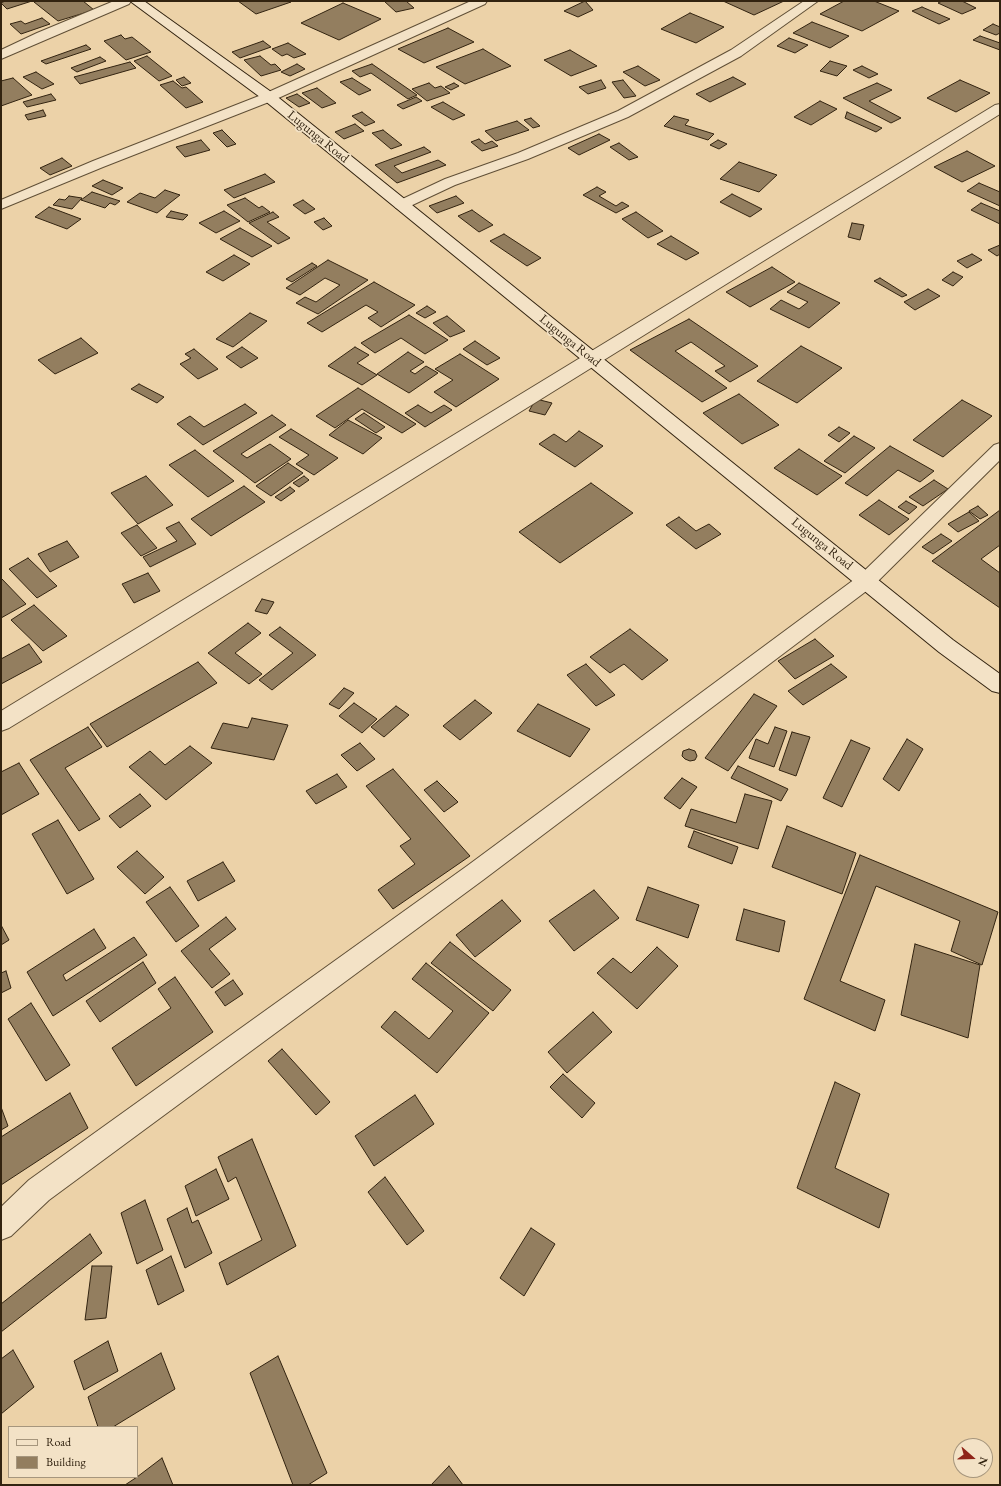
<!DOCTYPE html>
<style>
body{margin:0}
#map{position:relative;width:1001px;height:1486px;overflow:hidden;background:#ecd2a8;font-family:"EB Garamond",serif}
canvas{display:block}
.frame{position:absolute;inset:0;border:2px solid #322310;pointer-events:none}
.legend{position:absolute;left:8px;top:1426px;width:130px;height:52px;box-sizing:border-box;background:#f3e2c6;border:1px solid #a6967d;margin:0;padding:5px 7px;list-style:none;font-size:12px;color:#322310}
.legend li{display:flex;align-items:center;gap:8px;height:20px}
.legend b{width:20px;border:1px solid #a6967d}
.north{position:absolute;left:953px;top:1438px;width:40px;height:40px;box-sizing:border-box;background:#f3e2c6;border:1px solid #a6967d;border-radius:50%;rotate:110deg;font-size:11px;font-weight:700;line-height:16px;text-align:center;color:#322310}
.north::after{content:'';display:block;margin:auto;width:14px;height:18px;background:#8f2418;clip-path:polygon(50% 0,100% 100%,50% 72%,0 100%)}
</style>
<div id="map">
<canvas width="1001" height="1486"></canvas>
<div class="frame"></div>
<ul class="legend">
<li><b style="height:5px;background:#f3e2c6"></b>Road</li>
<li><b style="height:11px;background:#937e5f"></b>Building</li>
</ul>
<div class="north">N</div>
</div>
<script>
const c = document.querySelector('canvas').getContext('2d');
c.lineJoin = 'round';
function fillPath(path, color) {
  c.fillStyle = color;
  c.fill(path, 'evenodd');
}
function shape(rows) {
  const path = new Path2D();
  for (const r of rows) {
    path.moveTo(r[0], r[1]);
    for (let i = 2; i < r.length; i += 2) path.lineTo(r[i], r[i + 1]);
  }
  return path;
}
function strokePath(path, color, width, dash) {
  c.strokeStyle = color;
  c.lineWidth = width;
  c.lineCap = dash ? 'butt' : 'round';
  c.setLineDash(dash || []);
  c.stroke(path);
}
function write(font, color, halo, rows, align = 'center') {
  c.font = font + ' "EB Garamond",serif';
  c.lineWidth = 3.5;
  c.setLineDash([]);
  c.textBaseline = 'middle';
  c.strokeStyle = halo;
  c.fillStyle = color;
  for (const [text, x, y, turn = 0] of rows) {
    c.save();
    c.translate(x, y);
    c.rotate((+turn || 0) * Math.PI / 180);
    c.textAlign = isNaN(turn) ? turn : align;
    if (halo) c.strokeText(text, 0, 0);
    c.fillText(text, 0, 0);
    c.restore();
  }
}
const building = shape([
 [5,1,32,1,7,9,1,3,5,1],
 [38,1,83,1,94,10,58,21,34,2,38,1],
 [238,1,288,1,291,2,256,14,238,1],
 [384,1,406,1,414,8,396,12,384,1],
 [585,1,593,10,578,17,564,11,585,1],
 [723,1,784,1,754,15,723,1],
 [844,1,874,1,899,11,862,31,820,14,844,1],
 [942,1,962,1,976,8,962,14,938,3,942,1],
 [343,3,381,19,339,40,301,23,343,3],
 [922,7,950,19,939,24,912,11,922,7],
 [690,13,724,27,696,43,661,29,690,13],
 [42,18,50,24,21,34,10,24,21,21,25,24,42,18],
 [812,22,849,36,830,48,793,33,812,22],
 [993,24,1000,27,1000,33,996,35,983,30,993,24],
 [448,28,474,42,424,63,398,49,448,28],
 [121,35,125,39,132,37,151,52,126,60,104,41,121,35],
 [980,36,1000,43,1000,50,973,40,980,36],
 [789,38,808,45,795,53,777,46,789,38],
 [263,41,271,47,240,58,232,52,263,41],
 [288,43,306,54,294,58,287,54,282,56,272,49,288,43],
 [86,45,91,49,46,64,41,61,86,45],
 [483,49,511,66,465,84,436,67,483,49],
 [570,50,597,66,571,76,544,60,570,50],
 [147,56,172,76,159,81,134,61,147,56],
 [260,56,271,65,275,64,281,70,261,76,244,60,260,56],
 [100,57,106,61,77,72,71,68,100,57],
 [830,61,847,66,837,76,820,71,830,61],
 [130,62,136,68,80,84,74,77,130,62],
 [297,64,305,69,290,76,281,72,297,64],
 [372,64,417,95,408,99,371,73,360,77,352,71,372,64],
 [638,66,660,80,645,86,623,72,638,66],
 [862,66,878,74,869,78,853,70,862,66],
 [36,72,54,84,42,89,23,77,36,72],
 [184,77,191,83,182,86,176,80,184,77],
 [733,77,746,84,710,102,696,94,733,77],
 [13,78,32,95,1,106,1,81,13,78],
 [352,78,371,90,359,95,340,82,352,78],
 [601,80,606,88,588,94,579,87,601,80],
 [623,80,636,96,624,98,612,82,623,80],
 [960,80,990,93,956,112,927,98,960,80],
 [173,81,182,88,186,87,203,102,186,108,160,85,173,81],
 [429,83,435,88,441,86,450,93,427,101,412,89,429,83],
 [454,83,459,86,451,90,445,87,454,83],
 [877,83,892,90,869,101,901,118,891,123,843,98,877,83],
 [317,88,336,103,322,108,302,93,317,88],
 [51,94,56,100,27,107,23,102,51,94],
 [297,94,310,103,299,107,286,98,297,94],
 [416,97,422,101,403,109,397,105,416,97],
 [820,101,837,109,811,125,794,117,820,101],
 [443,102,465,115,453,120,431,107,443,102],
 [43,110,46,116,28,120,25,115,43,110],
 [362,112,375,122,365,126,352,116,362,112],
 [847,112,882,128,876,132,845,118,847,112],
 [674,116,689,120,685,125,714,134,708,140,664,126,674,116],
 [531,118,540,126,533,128,524,120,531,118],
 [517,121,529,130,496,141,485,131,517,121],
 [355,124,364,131,344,139,335,132,355,124],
 [222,130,236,144,227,147,213,133,222,130],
 [383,130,402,145,391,149,372,133,383,130],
 [599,134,610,140,579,155,568,148,599,134],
 [479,139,485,144,492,141,498,146,482,151,471,142,479,139],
 [201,140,210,150,185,157,176,147,201,140],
 [718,140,727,144,719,149,710,145,718,140],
 [619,143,638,157,629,160,610,147,619,143],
 [424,147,431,152,394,166,402,173,438,160,446,165,397,183,375,165,424,147],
 [967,151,995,166,962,182,934,167,967,151],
 [62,158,72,166,50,175,40,168,62,158],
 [739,162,777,175,759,192,720,179,739,162],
 [265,174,275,182,234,198,224,190,265,174],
 [103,180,123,188,112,195,92,186,103,180],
 [979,183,1000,192,1000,206,967,191,979,183],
 [597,187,606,192,599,196,616,206,622,202,629,206,616,213,583,195,597,187],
 [165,190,180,195,157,213,127,202,140,193,155,198,165,190],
 [92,192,120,201,115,205,110,203,105,208,81,200,92,192],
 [732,194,762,209,750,217,720,202,732,194],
 [69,196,82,198,72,209,53,205,59,199,65,200,69,196],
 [456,196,464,203,437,213,429,206,456,196],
 [245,198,259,208,262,206,270,212,248,222,227,205,245,198],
 [303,200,315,209,305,214,293,205,303,200],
 [981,203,1000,211,1000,224,971,210,981,203],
 [49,207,81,219,67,229,35,217,49,207],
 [472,210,493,225,479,232,458,216,472,210],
 [171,211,188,215,183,220,166,217,171,211],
 [224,211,240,221,216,233,199,223,224,211],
 [273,212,279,217,267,222,290,238,278,244,249,223,273,212],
 [636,212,663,231,648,238,622,219,636,212],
 [324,218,332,226,323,230,314,222,324,218],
 [852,223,864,225,860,240,848,237,852,223],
 [240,228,272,246,252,257,220,239,240,228],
 [504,234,541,258,527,266,490,241,504,234],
 [671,236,699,253,686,260,657,244,671,236],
 [1000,245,1000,254,997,256,988,250,1000,245],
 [972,254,982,260,967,268,957,261,972,254],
 [234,255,250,264,223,281,206,272,234,255],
 [328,260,368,280,318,314,296,303,305,297,316,302,340,285,325,278,300,295,286,288,328,260],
 [312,263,317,266,292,282,286,279,312,263],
 [772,267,795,282,750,307,726,292,772,267],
 [953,272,963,277,953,286,942,280,953,272],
 [880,278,907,295,902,297,874,281,880,278],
 [374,282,415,305,381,327,368,318,378,312,366,305,322,332,307,323,374,282],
 [799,283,840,303,809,328,770,309,781,300,799,309,808,302,787,292,799,283],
 [928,289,940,296,915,310,904,302,928,289],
 [427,306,436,312,425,318,416,313,427,306],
 [250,313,267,321,233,347,216,339,250,313],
 [409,315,448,340,425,354,401,338,375,353,361,343,409,315],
 [447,316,465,331,450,337,433,323,447,316],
 [689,319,758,366,730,382,715,371,725,366,691,342,675,351,727,388,702,402,630,350,689,319],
 [81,338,98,353,55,374,38,360,81,338],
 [475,341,500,358,487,365,463,349,475,341],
 [801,346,842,368,797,403,757,381,801,346],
 [242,347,258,358,241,368,226,357,242,347],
 [355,347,369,355,357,363,377,375,362,385,328,366,355,347],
 [194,349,218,369,198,379,180,364,191,358,185,354,194,349],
 [408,352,424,362,410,371,415,374,426,366,438,373,409,393,377,374,408,352],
 [460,354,499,379,456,407,434,392,453,380,435,369,460,354],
 [139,384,164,397,157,403,131,389,139,384],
 [358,388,416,424,402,433,362,409,335,428,316,416,358,388],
 [739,394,779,425,742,444,703,413,739,394],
 [536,399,552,403,545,415,529,411,536,399],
 [962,400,992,416,943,457,913,440,962,400],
 [245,404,257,413,203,445,177,424,190,416,204,427,245,404],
 [418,405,431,413,444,405,452,410,425,427,405,413,418,405],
 [364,413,385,427,376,433,355,419,364,413],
 [272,415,286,425,241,454,247,458,270,444,291,459,255,483,213,451,272,415],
 [348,420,382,438,363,454,329,435,348,420],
 [839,427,850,433,839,442,828,435,839,427],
 [291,429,338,458,314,475,296,464,309,455,279,437,291,429],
 [579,431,603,446,575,467,539,444,554,434,566,442,579,431],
 [854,436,875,448,845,473,824,461,854,436],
 [890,446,934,471,920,482,898,470,867,496,845,483,890,446],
 [799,449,827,467,842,476,817,495,774,468,799,449],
 [195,450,234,481,208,497,169,465,195,450],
 [288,463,303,473,271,496,256,486,288,463],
 [146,476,173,505,138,524,111,493,146,476],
 [304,476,309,480,299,487,293,483,304,476],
 [934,480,948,489,923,506,909,497,934,480],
 [591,483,633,513,560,563,519,532,591,483],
 [244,486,265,502,211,536,191,519,244,486],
 [290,487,295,491,281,501,275,497,290,487],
 [879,500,909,519,889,535,859,515,879,500],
 [906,501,917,507,909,514,898,507,906,501],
 [978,506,988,515,980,519,969,511,978,506],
 [1000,510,1000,545,981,559,1000,573,1000,608,932,561,1000,510],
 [969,512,979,521,958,532,948,524,969,512],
 [679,517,696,531,709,524,721,534,696,549,666,525,679,517],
 [179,522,196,544,150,567,143,557,177,541,166,528,179,522],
 [137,525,157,548,141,556,121,533,137,525],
 [941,534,952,541,933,554,922,547,941,534],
 [67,541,79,557,50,572,38,554,67,541],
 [28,558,57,586,37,598,9,569,28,558],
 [148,573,160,591,134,603,122,584,148,573],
 [1,578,26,604,1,618,1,578],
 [262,599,274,602,267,614,255,611,262,599],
 [34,605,67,636,43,651,11,620,34,605],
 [248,623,261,633,235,653,262,674,249,684,208,653,248,623],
 [280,627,316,655,272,690,259,680,293,653,269,635,280,627],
 [630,629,668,660,642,680,624,664,610,673,590,657,630,629],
 [815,639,834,656,795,679,778,661,815,639],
 [29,644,42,662,1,684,1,659,29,644],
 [198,662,217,683,107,747,90,724,198,662],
 [586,664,615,695,596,706,567,675,586,664],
 [831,664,847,677,803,705,788,691,831,664],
 [344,688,354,693,339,709,329,704,344,688],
 [754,694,777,706,728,771,705,758,754,694],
 [475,700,492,713,460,740,443,726,475,700],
 [354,703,377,719,362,733,339,716,354,703],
 [538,704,590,729,570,757,517,731,538,704],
 [396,706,409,715,384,737,371,727,396,706],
 [252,718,288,725,274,760,211,748,223,723,248,728,252,718],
 [88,727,102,747,65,768,100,819,79,831,30,760,88,727],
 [775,727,787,731,774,767,749,758,756,739,768,744,775,727],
 [792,732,810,737,796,776,779,770,792,732],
 [907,739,923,749,899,791,883,779,907,739],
 [851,740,870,748,842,807,823,798,851,740],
 [360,743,375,759,357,771,341,755,360,743],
 [190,746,212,763,166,800,129,767,150,751,165,765,190,746],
 [689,749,695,751,697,756,695,760,690,761,685,759,682,756,683,751,689,749],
 [19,763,39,794,1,815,1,772,19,763],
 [738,766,788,789,781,801,731,778,738,766],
 [393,769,470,856,393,909,378,890,415,864,400,846,411,839,366,786,393,769],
 [337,774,347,787,316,804,306,791,337,774],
 [682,778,697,787,680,809,664,798,682,778],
 [437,781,458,802,444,812,424,790,437,781],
 [140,794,151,806,120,828,109,816,140,794],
 [745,794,772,801,758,849,685,826,691,809,736,823,745,794],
 [58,820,94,879,67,894,32,834,58,820],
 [787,826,856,853,842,894,772,867,787,826],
 [694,831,738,847,732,864,688,847,694,831],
 [137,851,164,877,145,894,117,867,137,851],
 [860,855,998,912,982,965,951,951,960,921,876,886,840,981,885,1000,875,1031,804,999,860,855],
 [223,862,235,881,198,901,187,881,223,862],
 [170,887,199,926,176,942,146,902,170,887],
 [648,887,699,905,688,938,636,920,648,887],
 [594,890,619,918,574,951,549,921,594,890],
 [502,900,521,921,475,957,456,935,502,900],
 [744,909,785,921,779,952,736,940,744,909],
 [226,917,236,929,209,949,230,974,212,988,181,951,226,917],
 [1,925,9,940,1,945,1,925],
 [94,929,106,948,63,975,66,981,134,937,147,955,53,1016,27,972,94,929],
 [450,942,511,990,493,1011,431,963,450,942],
 [915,944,980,965,968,1038,901,1015,915,944],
 [657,947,678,966,637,1009,597,973,613,958,631,973,657,947],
 [143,962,156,983,100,1022,86,1001,143,962],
 [426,963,489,1013,437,1073,381,1027,395,1011,429,1039,453,1011,412,979,426,963],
 [6,971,11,988,1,993,1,973,6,971],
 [175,977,213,1032,136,1086,112,1048,171,1008,158,989,175,977],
 [233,980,243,994,225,1006,215,992,233,980],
 [31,1003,70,1065,46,1081,8,1019,31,1003],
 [593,1012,612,1032,567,1073,548,1052,593,1012],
 [282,1049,330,1102,316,1115,268,1061,282,1049],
 [563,1074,595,1103,582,1118,550,1087,563,1074],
 [835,1082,860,1094,835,1168,889,1194,879,1228,797,1188,835,1082],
 [70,1093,88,1128,1,1185,1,1137,70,1093],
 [415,1095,434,1124,374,1166,355,1136,415,1095],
 [1,1107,8,1126,1,1130,1,1107],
 [252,1139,296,1246,227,1285,219,1263,262,1240,236,1177,228,1182,218,1157,252,1139],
 [216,1169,229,1199,196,1216,185,1186,216,1169],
 [385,1177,424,1231,407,1245,368,1192,385,1177],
 [145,1200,163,1250,137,1264,121,1213,145,1200],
 [187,1208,192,1223,198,1220,212,1253,185,1268,167,1219,187,1208],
 [531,1228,555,1244,524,1296,500,1278,531,1228],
 [90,1234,102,1253,1,1332,1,1304,90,1234],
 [171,1256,184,1291,158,1305,146,1270,171,1256],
 [92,1266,112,1266,106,1318,85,1320,92,1266],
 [108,1341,118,1371,84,1390,74,1361,108,1341],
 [13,1350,34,1387,1,1414,1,1359,13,1350],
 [161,1353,175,1389,113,1427,98,1427,88,1397,161,1353],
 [278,1356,327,1473,308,1485,293,1485,250,1373,278,1356],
 [162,1458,173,1485,125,1485,137,1477,162,1458],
 [449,1466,463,1485,431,1485,449,1466]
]);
fillPath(building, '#937e5f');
strokePath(building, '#322310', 1);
const street = shape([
 [114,1,131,1,129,4,1,59,1,50,37,33,114,1],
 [471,1,487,1,485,4,274,100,103,167,1,209,1,200,93,161,264,94,471,1],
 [804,1,818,1,741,56,628,117,528,159,455,185,406,208,401,209,396,208,394,205,396,202,445,179,518,153,618,111,731,50,804,1],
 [1000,104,1000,114,145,645,9,728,1,731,1,711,995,105,1000,104],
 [1000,443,1000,460,873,586,483,880,49,1200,11,1236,1,1240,1,1207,29,1180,467,866,859,576,994,445,1000,443]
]);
const secondary = shape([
 [130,1,144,1,274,94,953,640,1000,674,1000,693,992,691,939,652,264,100,130,1]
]);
strokePath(street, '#604f36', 2);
strokePath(secondary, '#322310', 2);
fillPath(street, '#f3e2c6');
fillPath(secondary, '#f3e2c6');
write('13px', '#322310', '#f3e2c6', [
 ["Lugunga Road",318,137,39],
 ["Lugunga Road",570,341,39],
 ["Lugunga Road",822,544,39]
]);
</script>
